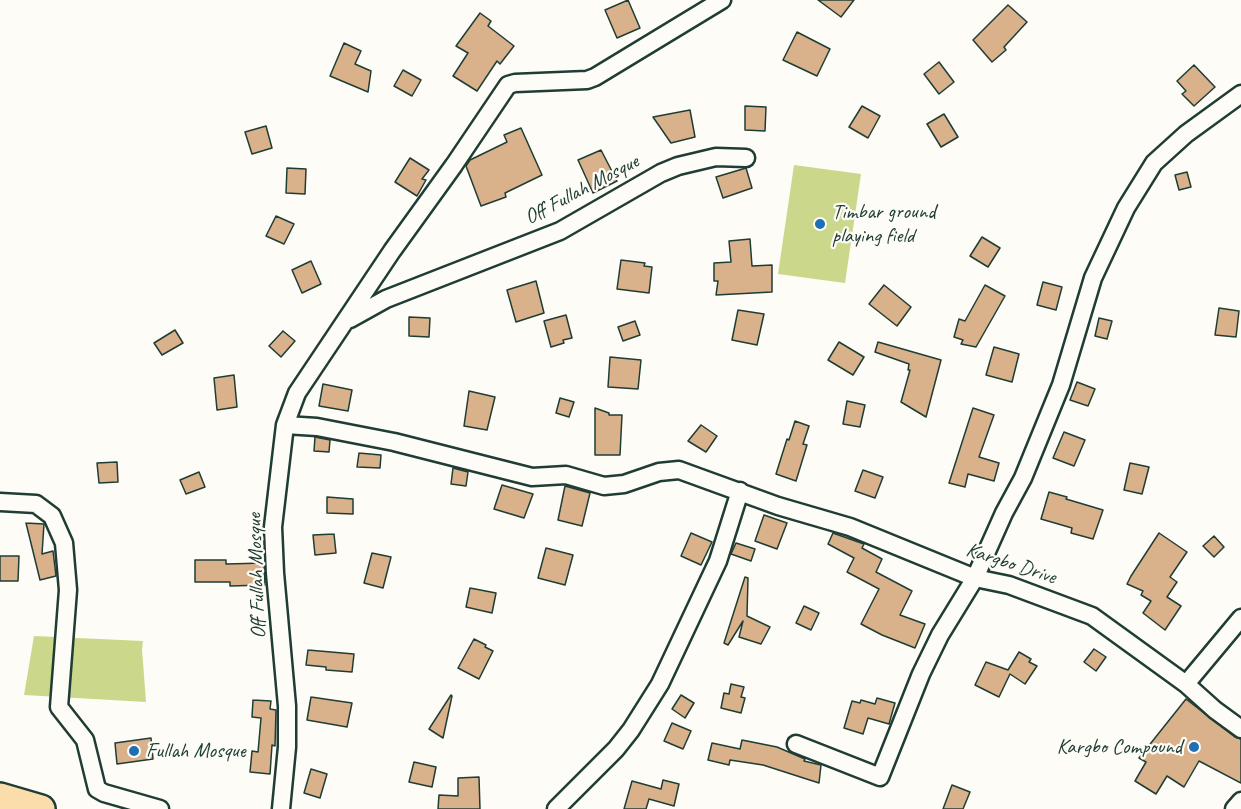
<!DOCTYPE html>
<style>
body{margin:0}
canvas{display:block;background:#fdfcf7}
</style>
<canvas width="1241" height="809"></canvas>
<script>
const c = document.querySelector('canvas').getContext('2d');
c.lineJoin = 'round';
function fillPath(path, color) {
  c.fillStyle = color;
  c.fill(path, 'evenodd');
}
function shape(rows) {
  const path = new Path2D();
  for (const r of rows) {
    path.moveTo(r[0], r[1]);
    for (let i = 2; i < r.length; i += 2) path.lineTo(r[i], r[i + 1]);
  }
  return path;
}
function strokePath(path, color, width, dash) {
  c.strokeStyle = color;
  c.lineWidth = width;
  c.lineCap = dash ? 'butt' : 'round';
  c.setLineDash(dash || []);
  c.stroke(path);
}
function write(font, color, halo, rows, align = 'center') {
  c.font = font + ' Caveat,sans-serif';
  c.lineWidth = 4.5;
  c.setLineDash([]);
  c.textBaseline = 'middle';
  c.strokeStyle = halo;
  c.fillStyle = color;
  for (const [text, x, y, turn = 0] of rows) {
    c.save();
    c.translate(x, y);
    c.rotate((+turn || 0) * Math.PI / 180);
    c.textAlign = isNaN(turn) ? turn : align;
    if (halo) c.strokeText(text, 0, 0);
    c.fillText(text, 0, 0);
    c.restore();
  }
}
fillPath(shape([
 [794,165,861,174,845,283,778,274],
 [34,636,143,641,142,649,146,702,24,695]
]), '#cbd88b');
const building = shape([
 [628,0,640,28,617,38,605,10,628,0],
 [818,0,854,0,841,17,818,0],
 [1008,5,1027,22,1004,47,1006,50,992,62,973,40,1008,5],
 [480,13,491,21,488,26,514,46,500,64,497,61,477,91,453,76,468,53,456,46,480,13],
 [797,32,830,49,817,76,783,60,797,32],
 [344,43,361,51,355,64,371,71,368,92,330,76,344,43],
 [939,62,954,82,939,94,924,74,939,62],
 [1194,65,1215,87,1194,106,1182,94,1186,91,1177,81,1194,65],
 [403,70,421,80,412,96,394,86,403,70],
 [745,106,766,107,765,131,745,130,745,106],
 [862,106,880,116,868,138,849,127,862,106],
 [690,110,695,137,671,143,653,117,690,110],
 [944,114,958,137,941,147,927,124,944,114],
 [266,126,272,148,252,154,245,132,266,126],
 [521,128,542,175,505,193,506,197,481,206,466,166,470,160,507,142,504,135,521,128],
 [601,150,617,181,593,193,578,160,601,150],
 [410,158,429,170,422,179,426,180,417,196,395,182,410,158],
 [287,168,306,169,305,194,286,193,287,168],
 [746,168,752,188,723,198,716,177,746,168],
 [1187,172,1191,187,1179,190,1175,175,1187,172],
 [276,216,294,224,284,244,266,236,276,216],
 [982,237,1000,248,988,267,970,256,982,237],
 [750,239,752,266,772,265,772,292,716,295,718,281,714,281,714,263,731,262,729,241,750,239],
 [621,260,645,263,644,266,652,267,649,293,617,289,621,260],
 [311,261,321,284,302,293,292,270,311,261],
 [536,281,544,313,516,322,507,290,536,281],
 [1043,282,1062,287,1056,310,1037,305,1043,282],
 [884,285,911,307,897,326,869,304,884,285],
 [985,285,1005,296,976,347,961,344,963,340,954,337,959,319,965,321,985,285],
 [1219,308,1239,311,1236,337,1215,335,1219,308],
 [738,310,764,314,757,345,732,340,738,310],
 [566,315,572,338,563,340,564,343,551,347,544,321,566,315],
 [409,317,430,318,429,337,409,336,409,317],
 [1099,318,1112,321,1107,339,1095,336,1099,318],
 [635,321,640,335,623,341,618,327,635,321],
 [175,330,183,343,162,355,154,343,175,330],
 [283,331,295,341,281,357,269,346,283,331],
 [839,342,864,357,853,375,828,360,839,342],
 [878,342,941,360,926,417,901,402,910,370,908,370,909,364,875,352,878,342],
 [994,347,1019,354,1012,382,986,375,994,347],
 [610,357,641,360,638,389,608,387,610,357],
 [234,375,237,407,217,410,214,378,234,375],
 [1077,382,1095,389,1088,406,1070,400,1077,382],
 [323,384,352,390,348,411,319,406,323,384],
 [469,391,495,397,487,430,464,426,469,391],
 [560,398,574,402,569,417,556,413,560,398],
 [847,401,865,405,860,427,843,424,847,401],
 [595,408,609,413,609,415,622,415,620,455,595,455,595,408],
 [973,408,994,415,979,457,999,463,994,481,968,474,965,487,949,483,973,408],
 [795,421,809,426,803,444,807,445,796,481,776,474,787,439,789,440,795,421],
 [701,425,717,436,706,452,688,441,701,425],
 [1064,432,1085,440,1074,466,1053,458,1064,432],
 [315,437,330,440,329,452,314,451,315,437],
 [359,453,381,455,380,468,357,467,359,453],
 [117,462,118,482,99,483,97,463,117,462],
 [1130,463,1149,467,1142,494,1124,490,1130,463],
 [453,468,468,472,466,486,451,484,453,468],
 [863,470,883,477,875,498,855,491,863,470],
 [199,472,205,487,186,494,180,480,199,472],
 [502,485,533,494,524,518,494,509,502,485],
 [565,486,590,493,582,526,558,520,565,486],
 [1049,492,1067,497,1066,499,1103,510,1093,539,1071,533,1072,528,1041,519,1049,492],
 [327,497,353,499,353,514,327,513,327,497],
 [764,515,787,523,777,549,755,541,764,515],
 [26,523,44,524,42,554,53,551,56,576,40,580,26,523],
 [691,533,712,542,701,565,681,556,691,533],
 [833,533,864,544,862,548,882,559,876,572,912,591,900,615,925,624,915,648,882,635,861,624,879,589,847,572,854,558,828,544,833,533],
 [1159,533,1187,552,1170,577,1177,582,1167,597,1181,606,1165,630,1143,613,1151,601,1141,595,1143,591,1127,584,1131,576,1159,533],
 [334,534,336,553,315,555,313,535,334,534],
 [1214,536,1224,547,1214,557,1203,546,1214,536],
 [736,543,755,549,751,561,731,554,736,543],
 [546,548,573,555,565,585,538,578,546,548],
 [372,553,391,557,383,588,364,583,372,553],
 [0,556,19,556,18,581,0,581,0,556],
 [195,560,226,560,226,564,264,563,265,585,230,586,230,582,195,582,195,560],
 [745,577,748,578,747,616,770,627,761,644,739,637,743,621,728,645,724,643,745,577],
 [470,588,496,593,492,613,466,607,470,588],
 [804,606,819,613,811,630,796,623,804,606],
 [474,639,486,645,485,647,493,651,479,679,458,668,474,639],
 [1094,649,1106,657,1096,671,1084,662,1094,649],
 [308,650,354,654,352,672,326,670,326,667,306,665,308,650],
 [1019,652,1031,659,1029,662,1037,666,1025,684,1010,674,999,697,975,685,986,662,1008,670,1019,652],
 [731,684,744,687,741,697,745,698,741,713,721,708,724,693,729,694,731,684],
 [451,695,452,696,443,738,429,729,451,695],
 [681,695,694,703,685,718,672,709,681,695],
 [311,697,352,703,347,727,307,720,311,697],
 [877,698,895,703,889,724,868,718,863,734,844,728,852,701,860,703,861,700,875,704,877,698],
 [1186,699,1235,737,1241,739,1241,783,1199,761,1184,787,1167,776,1156,794,1135,781,1146,762,1139,758,1186,699],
 [253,700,271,701,270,709,276,710,275,746,272,745,270,774,250,772,252,751,258,752,261,718,252,717,253,700],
 [672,723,691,731,683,749,664,741,672,723],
 [151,738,153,759,117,764,115,743,151,738],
 [742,740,777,747,805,759,804,761,821,765,819,783,763,765,730,760,729,765,708,760,712,743,740,749,742,740],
 [414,762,436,767,432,787,409,782,414,762],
 [311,769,327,774,320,798,304,793,311,769],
 [479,777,480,809,438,809,439,795,458,796,458,778,479,777],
 [663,780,679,784,674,806,649,799,646,809,624,809,632,781,661,789,663,780],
 [952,785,970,792,963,809,943,809,952,785]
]);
fillPath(building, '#d9b18a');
strokePath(building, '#1f3d34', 1.5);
const minor = shape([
 [350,319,386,299,560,231,661,173,678,166,716,157,746,158],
 [285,425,317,427,394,442,532,477,566,475,604,486,624,484,659,472,679,470,778,506,850,527,975,578,1009,585,1092,616,1186,684,1215,710,1241,729],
 [0,502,36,504,52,516,64,543,68,590,59,707,85,740,97,789,104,793,160,809],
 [1186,684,1241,618],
 [796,744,880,777,921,674,940,635,975,578,1004,513,1023,478,1061,385,1093,278,1126,208,1154,163,1186,134,1241,94],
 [281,809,287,747,287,706,275,573,273,527,285,425,297,393,392,251,454,165,508,85,515,83,587,80,595,77,722,0],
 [556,809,616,749,631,730,660,684,718,561,740,491],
 [1234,809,1241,801]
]);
const trunk = shape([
 [0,797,41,809]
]);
strokePath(minor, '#1f3d34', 21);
strokePath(trunk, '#1f3d34', 32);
strokePath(minor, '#fdfcf7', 16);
strokePath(trunk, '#faddab', 27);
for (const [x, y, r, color] of [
 [820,224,6,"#1f6fb2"],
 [1194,747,6,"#1f6fb2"],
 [134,751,6,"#1f6fb2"]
]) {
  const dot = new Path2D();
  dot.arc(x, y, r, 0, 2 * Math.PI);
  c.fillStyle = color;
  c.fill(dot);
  strokePath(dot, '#fdfcf7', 2);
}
write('21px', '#1f3d34', '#fdfcf7', [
 ["Off Fullah Mosque",582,190,-28],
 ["Kargbo Drive",1011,564,18],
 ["Off Fullah Mosque",257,576,-92]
]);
write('21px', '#1f3d34', '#fdfcf7', [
 ["Timbar ground",832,212],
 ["playing field",832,236],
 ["Kargbo Compound",1182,747,"right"],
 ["Fullah Mosque",146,751]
], 'left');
</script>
